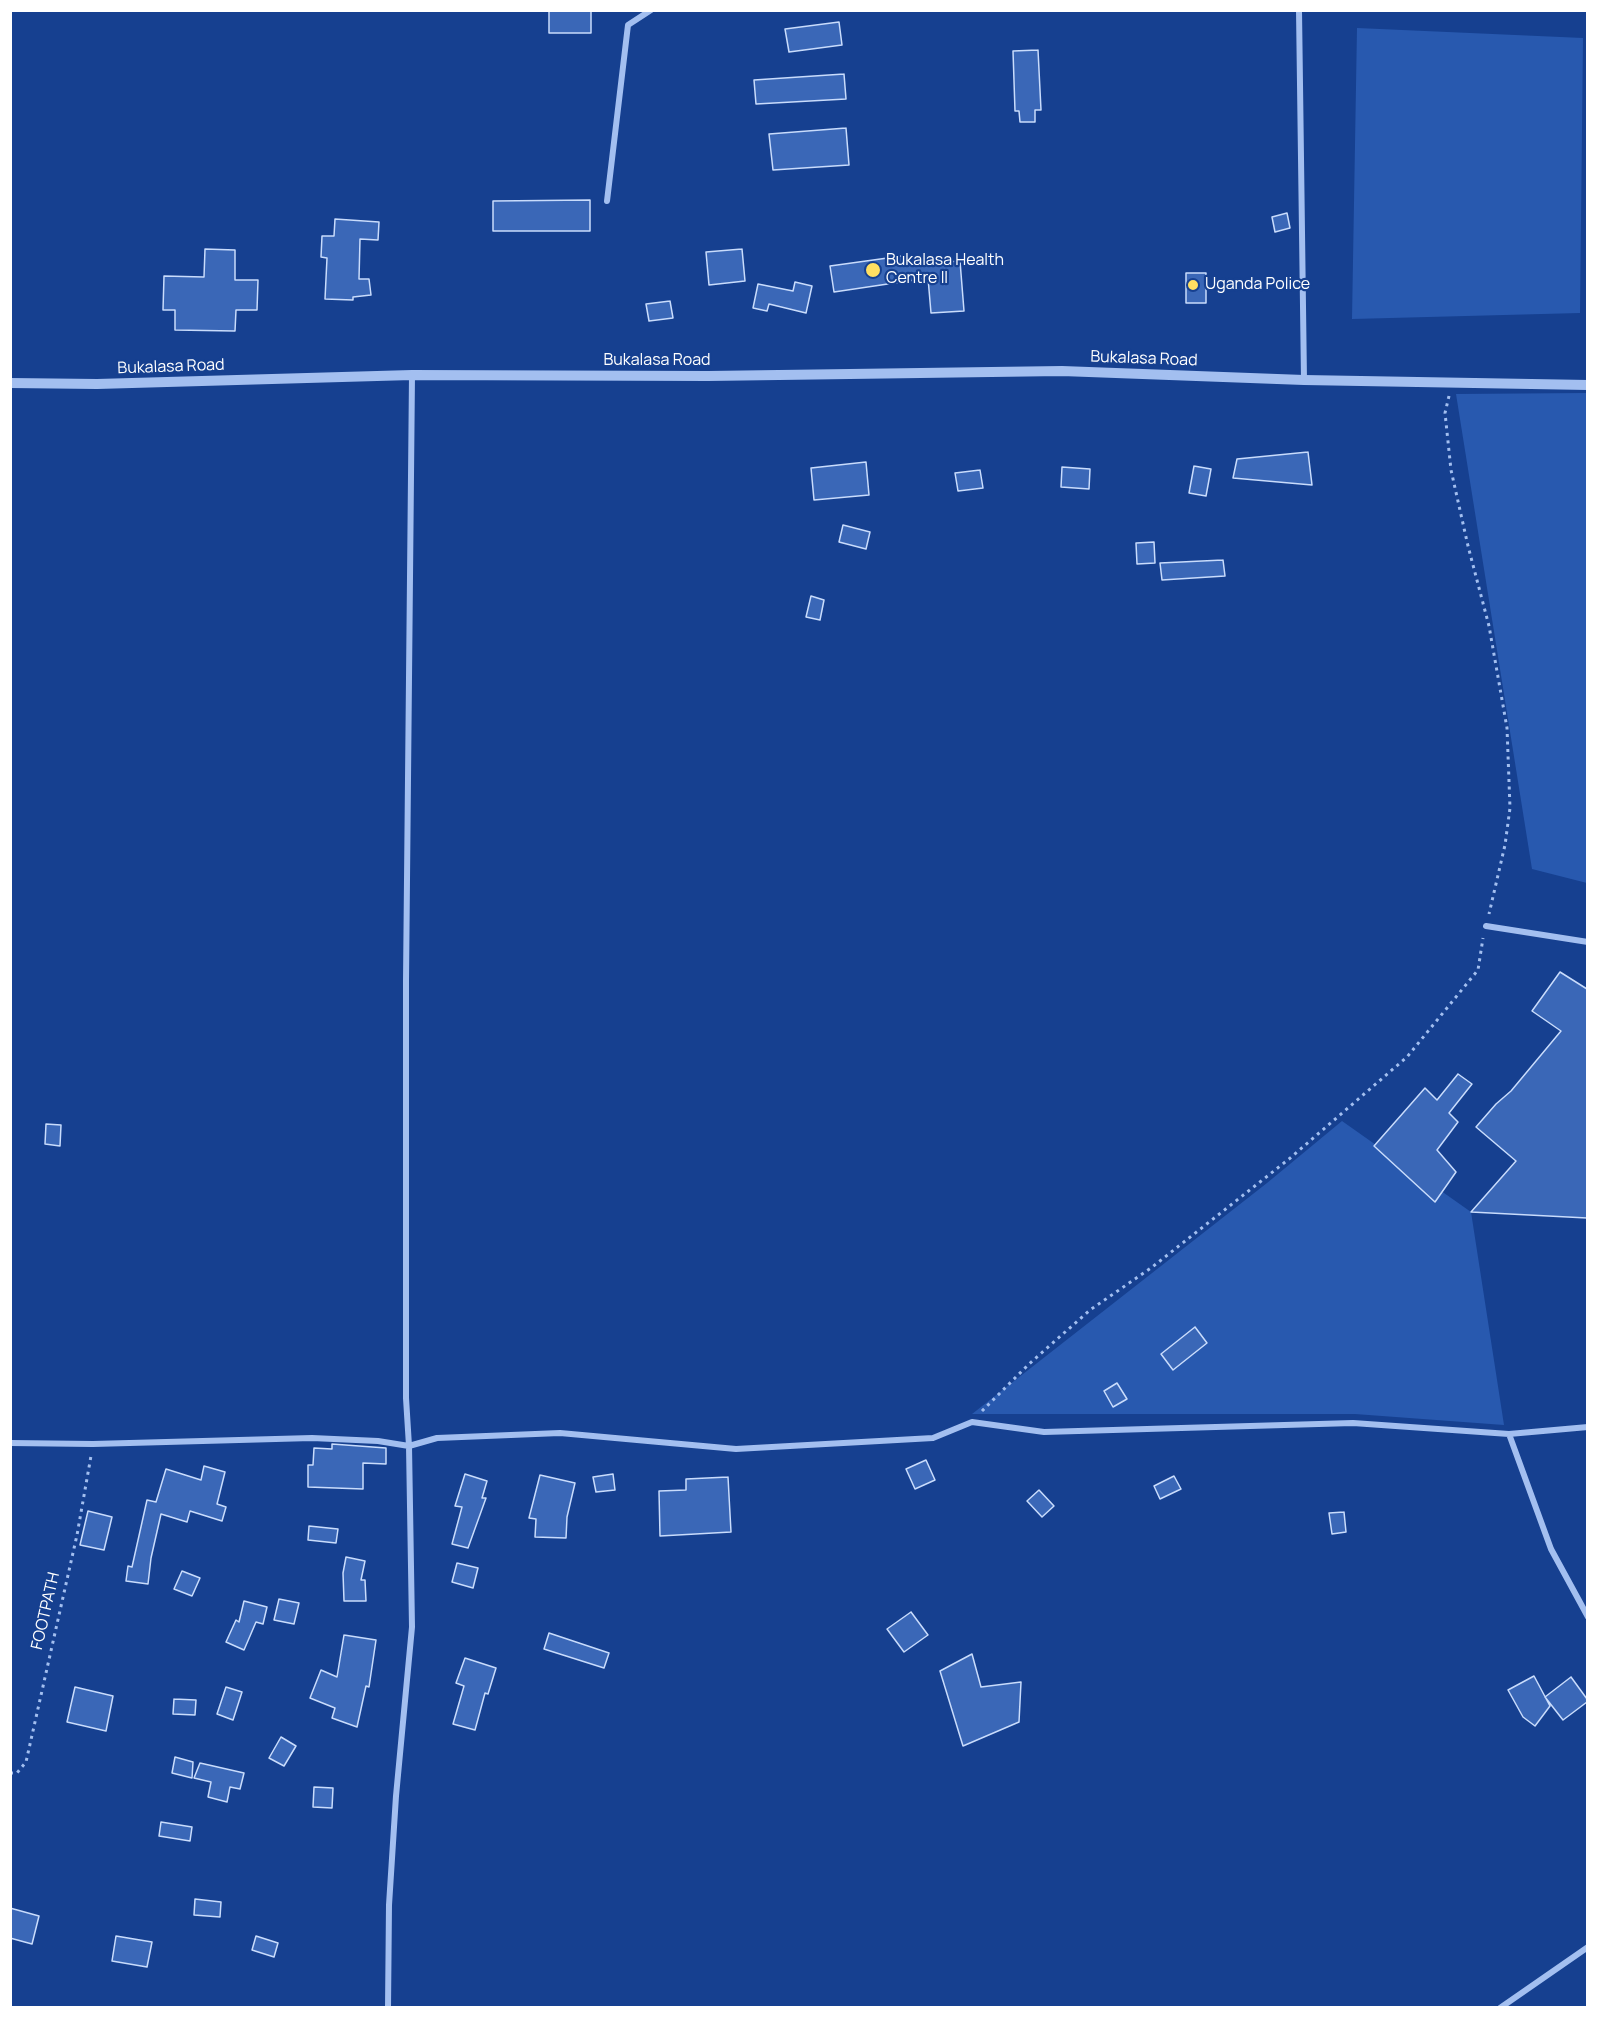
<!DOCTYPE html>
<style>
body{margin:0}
#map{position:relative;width:1598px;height:2018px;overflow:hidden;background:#164090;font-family:Manrope,sans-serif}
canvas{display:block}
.frame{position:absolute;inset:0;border:12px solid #fff;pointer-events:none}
</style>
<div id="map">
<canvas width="1598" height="2018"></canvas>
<div class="frame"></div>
</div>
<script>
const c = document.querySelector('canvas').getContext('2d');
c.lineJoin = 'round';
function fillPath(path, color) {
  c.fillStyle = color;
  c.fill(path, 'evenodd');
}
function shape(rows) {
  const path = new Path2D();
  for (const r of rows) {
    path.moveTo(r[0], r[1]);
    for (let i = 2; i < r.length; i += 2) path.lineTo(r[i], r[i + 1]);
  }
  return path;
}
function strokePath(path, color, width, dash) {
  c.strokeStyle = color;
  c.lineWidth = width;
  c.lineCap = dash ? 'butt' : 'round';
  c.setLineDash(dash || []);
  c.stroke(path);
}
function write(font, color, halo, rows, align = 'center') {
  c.font = font + ' Manrope,sans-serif';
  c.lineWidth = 4.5;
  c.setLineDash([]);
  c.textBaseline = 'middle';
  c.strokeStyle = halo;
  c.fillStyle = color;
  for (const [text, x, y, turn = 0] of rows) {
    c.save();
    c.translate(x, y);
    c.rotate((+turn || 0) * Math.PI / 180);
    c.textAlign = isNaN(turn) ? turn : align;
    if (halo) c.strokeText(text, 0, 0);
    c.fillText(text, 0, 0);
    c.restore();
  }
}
fillPath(shape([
 [1357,28,1583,38,1580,313,1352,319],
 [1587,393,1588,393,1587,883,1532,869,1456,394],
 [1342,1121,1471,1212,1504,1425,1355,1414,972,1414,1267,1183]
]), '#2859af');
const building = shape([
 [549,10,591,10,591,33,549,33,549,10],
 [839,22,842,45,789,52,785,29,839,22],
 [1038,50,1041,110,1035,110,1035,122,1020,122,1019,111,1015,111,1013,51,1038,50],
 [844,74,846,99,756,104,754,80,844,74],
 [846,128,849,165,773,170,769,134,846,128],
 [590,200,590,231,493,231,493,201,590,200],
 [1287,213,1290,228,1275,232,1272,217,1287,213],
 [335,219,379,222,378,240,360,239,359,279,369,279,371,295,353,297,353,300,325,299,327,258,321,257,322,236,334,236,335,219],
 [205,249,235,250,235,280,258,280,257,310,236,310,235,331,175,330,175,310,163,310,164,276,204,277,205,249],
 [742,249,745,281,709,285,706,252,742,249],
 [902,256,903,265,960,261,964,311,931,313,928,278,834,292,830,266,902,256],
 [1186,273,1206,273,1206,303,1186,303,1186,273],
 [795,282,812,286,806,313,769,304,767,311,753,308,758,284,793,291,795,282],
 [670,301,673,318,649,321,646,304,670,301],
 [1308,452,1312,485,1233,478,1237,459,1308,452],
 [866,462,869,495,814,500,811,468,866,462],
 [1194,466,1211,469,1206,496,1189,493,1194,466],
 [1062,467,1090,469,1089,489,1061,487,1062,467],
 [980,470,983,488,958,491,955,473,980,470],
 [843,525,870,532,866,549,839,542,843,525],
 [1154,542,1155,563,1137,564,1136,543,1154,542],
 [1223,560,1225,576,1162,580,1160,563,1223,560],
 [811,596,824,600,820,620,806,617,811,596],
 [1560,972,1587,989,1587,1218,1471,1212,1516,1161,1476,1127,1496,1104,1511,1091,1561,1031,1532,1011,1560,972],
 [1458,1074,1472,1084,1449,1113,1458,1122,1437,1150,1456,1172,1435,1202,1374,1146,1425,1088,1437,1100,1458,1074],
 [46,1124,61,1125,60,1146,45,1144,46,1124],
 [1195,1327,1207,1343,1173,1370,1161,1354,1195,1327],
 [1117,1383,1127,1399,1113,1407,1104,1391,1117,1383],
 [332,1444,386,1448,386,1464,363,1463,363,1489,308,1487,308,1465,313,1465,314,1448,332,1449,332,1444],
 [926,1460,935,1480,915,1489,906,1469,926,1460],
 [204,1466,225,1472,217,1504,226,1507,222,1521,190,1511,187,1522,161,1514,151,1558,148,1584,126,1581,128,1566,132,1567,147,1500,156,1502,166,1469,201,1480,204,1466],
 [465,1474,487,1481,482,1498,486,1498,468,1548,452,1544,462,1507,455,1506,465,1474],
 [613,1474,615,1490,596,1492,593,1477,613,1474],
 [540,1475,575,1483,567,1517,566,1538,535,1537,536,1519,529,1518,540,1475],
 [1174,1476,1181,1489,1160,1499,1154,1486,1174,1476],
 [728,1477,731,1532,660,1536,659,1491,686,1490,686,1479,728,1477],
 [1039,1490,1054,1506,1042,1517,1027,1501,1039,1490],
 [88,1511,112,1517,104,1550,80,1545,88,1511],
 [1344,1512,1346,1532,1332,1534,1329,1513,1344,1512],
 [309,1526,338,1529,336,1543,308,1540,309,1526],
 [346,1557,365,1561,361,1580,365,1580,366,1601,344,1601,343,1573,346,1557],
 [457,1563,478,1568,473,1588,452,1582,457,1563],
 [182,1571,200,1578,192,1596,174,1589,182,1571],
 [279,1599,299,1603,294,1624,274,1620,279,1599],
 [244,1601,267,1607,263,1624,256,1622,244,1650,226,1642,236,1620,239,1622,244,1601],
 [911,1612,928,1635,904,1652,887,1629,911,1612],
 [549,1633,609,1653,604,1668,544,1649,549,1633],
 [344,1635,376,1640,369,1687,366,1686,357,1727,332,1718,335,1708,310,1698,321,1670,337,1677,344,1635],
 [972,1654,981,1687,1021,1682,1019,1722,963,1746,940,1671,972,1654],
 [465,1658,496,1668,488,1694,485,1693,475,1730,453,1724,464,1686,456,1683,465,1658],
 [1534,1676,1550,1706,1535,1726,1523,1717,1508,1690,1534,1676],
 [1571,1677,1587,1699,1587,1702,1563,1720,1545,1697,1571,1677],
 [75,1687,113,1696,106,1731,67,1722,75,1687],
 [226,1687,242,1692,233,1720,217,1714,226,1687],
 [174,1699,196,1700,195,1715,173,1714,174,1699],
 [281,1737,296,1746,284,1766,269,1758,281,1737],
 [175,1757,193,1762,192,1778,172,1773,175,1757],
 [200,1763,244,1773,240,1789,230,1787,227,1802,208,1797,211,1782,194,1778,200,1763],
 [314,1787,333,1788,332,1808,313,1807,314,1787],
 [161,1822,192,1827,190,1841,159,1836,161,1822],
 [195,1899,221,1902,220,1917,194,1915,195,1899],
 [10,1908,39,1916,32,1944,10,1938,10,1908],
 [116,1936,152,1942,147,1967,112,1961,116,1936],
 [256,1936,278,1943,274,1957,252,1950,256,1936]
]);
fillPath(building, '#3a67b7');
strokePath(building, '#c9dcfc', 1.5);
strokePath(shape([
 [1449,396,1445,413,1451,470,1468,546,1489,626,1507,728,1510,808,1505,845,1489,914],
 [982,1411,1029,1364,1090,1310,1151,1268,1289,1159,1407,1057,1478,970,1483,938],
 [10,1773,17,1773,26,1762,77,1535,91,1456]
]), '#a3bff0', 3, [3, 4.5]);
strokePath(shape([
 [1299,10,1304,380],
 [607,201,628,25,651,10],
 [1486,926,1588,942],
 [1509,1434,1551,1549,1588,1617],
 [10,1443,93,1444,312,1438,378,1441,409,1446,437,1438,560,1433,736,1449,933,1438,972,1422,1044,1432,1353,1423,1509,1434,1588,1427],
 [388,2008,389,1905,396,1796,412,1627,409,1446,406,1398,406,980,412,375],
 [1500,2008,1588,1947]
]), '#a3bff0', 6);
strokePath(shape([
 [10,383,97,384,412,375,708,376,1062,371,1304,380,1588,385]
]), '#a3bff0', 10);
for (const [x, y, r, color] of [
 [873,270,8,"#ffdf62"],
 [1193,285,6,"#ffdf62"]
]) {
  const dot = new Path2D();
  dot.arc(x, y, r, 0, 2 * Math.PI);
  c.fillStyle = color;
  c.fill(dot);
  strokePath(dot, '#164090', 2);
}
write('16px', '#fff', '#164090', [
 ["Bukalasa Health",886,261],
 ["Centre II",886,279],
 ["Uganda Police",1205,285]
], 'left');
write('16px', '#fff', '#164090', [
 ["Bukalasa Road",1144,359,2],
 ["Bukalasa Road",657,361],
 ["Bukalasa Road",171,367,-2],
 ["FOOTPATH",46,1611,-77]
]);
</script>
